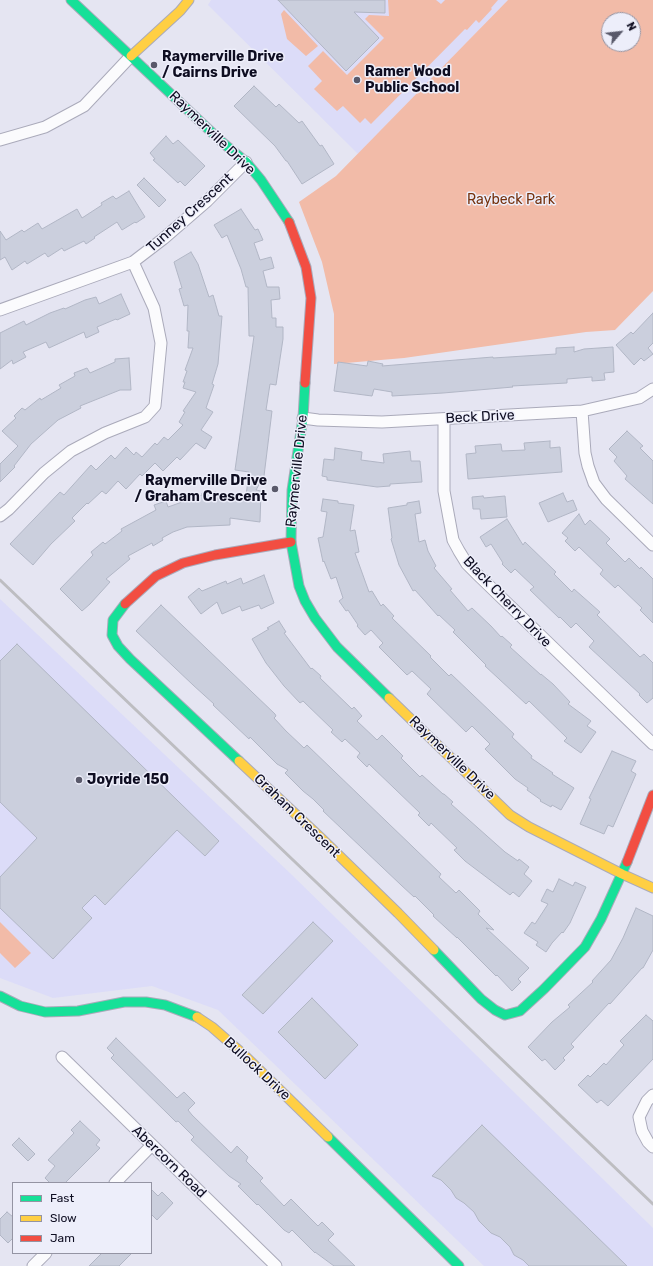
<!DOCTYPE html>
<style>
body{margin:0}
#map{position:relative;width:653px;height:1266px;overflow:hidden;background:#e5e5f2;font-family:Rubik,sans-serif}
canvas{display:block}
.legend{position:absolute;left:12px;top:1182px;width:140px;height:72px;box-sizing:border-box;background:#edeefa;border:1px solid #9494a3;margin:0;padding:5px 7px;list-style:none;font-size:12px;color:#0e0d21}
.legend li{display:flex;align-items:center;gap:8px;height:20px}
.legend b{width:20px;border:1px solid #9494a3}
.north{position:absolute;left:601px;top:12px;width:40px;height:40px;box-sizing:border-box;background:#edeefa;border:1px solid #9494a3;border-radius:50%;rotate:62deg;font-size:11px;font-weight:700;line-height:16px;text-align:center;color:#0e0d21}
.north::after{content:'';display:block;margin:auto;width:14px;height:18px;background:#59596a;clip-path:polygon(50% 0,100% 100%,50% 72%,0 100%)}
</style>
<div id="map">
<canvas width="653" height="1266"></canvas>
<ul class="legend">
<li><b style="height:5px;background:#16e098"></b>Fast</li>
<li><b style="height:5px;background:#ffcf43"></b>Slow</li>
<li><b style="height:5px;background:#f24e42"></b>Jam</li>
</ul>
<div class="north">N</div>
</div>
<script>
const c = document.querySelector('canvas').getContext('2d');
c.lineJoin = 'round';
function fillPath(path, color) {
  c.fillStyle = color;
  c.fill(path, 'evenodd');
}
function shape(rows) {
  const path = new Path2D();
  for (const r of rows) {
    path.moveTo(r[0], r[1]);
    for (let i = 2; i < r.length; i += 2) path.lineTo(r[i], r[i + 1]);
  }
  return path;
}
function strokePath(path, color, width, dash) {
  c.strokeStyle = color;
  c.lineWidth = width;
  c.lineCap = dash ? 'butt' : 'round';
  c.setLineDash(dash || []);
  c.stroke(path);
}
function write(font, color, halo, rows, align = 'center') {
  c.font = font + ' Rubik,sans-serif';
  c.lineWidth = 3;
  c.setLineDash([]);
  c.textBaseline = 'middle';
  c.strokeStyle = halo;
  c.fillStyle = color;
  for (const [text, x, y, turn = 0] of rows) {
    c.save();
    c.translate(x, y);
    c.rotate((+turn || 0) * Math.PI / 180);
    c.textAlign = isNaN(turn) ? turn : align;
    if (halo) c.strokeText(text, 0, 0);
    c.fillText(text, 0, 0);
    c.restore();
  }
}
fillPath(shape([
 [211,0,508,0,358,154,208,5],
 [0,599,292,875,653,1228,653,1266,484,1266,218,1010,152,986,53,998,0,978]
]), '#dcdcf8');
fillPath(shape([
 [388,0,436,0,441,4,445,0,498,0,491,8,492,9,479,23,476,20,467,30,465,29,371,124,365,118,360,123,343,106,337,111,314,89,322,81,308,66,323,51,347,75,384,38,365,19,369,15,389,16],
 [508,0,653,0,653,291,615,330,586,332,404,358,334,364,334,314,322,262,299,202,336,176],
 [609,20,633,20,633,44,609,44],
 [284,10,318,46,306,56,287,39,281,14],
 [0,922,31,953,15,968,0,953]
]), '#f2bba8');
const building = shape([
 [278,0,385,0,385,13,354,12,379,38,346,71,278,0],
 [254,86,276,107,279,104,299,123,302,121,320,146,322,145,334,164,302,184,287,161,286,161,275,146,234,106,254,86],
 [166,136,173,144,178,140,205,166,185,186,180,181,178,183,163,169,153,160,155,159,150,153,166,136],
 [144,178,166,200,159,207,137,185,144,178],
 [129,191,145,217,136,223,135,222,122,230,117,222,94,237,95,238,86,244,84,241,64,251,62,248,48,257,45,253,27,264,25,261,12,270,5,257,0,260,0,231,6,240,22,230,24,232,38,223,42,229,77,209,82,218,102,205,101,203,113,196,116,199,129,191],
 [241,209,255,230,258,229,263,240,254,243,260,260,271,257,274,268,263,271,267,287,279,287,280,299,271,300,272,318,276,318,276,327,283,327,283,339,276,385,270,384,266,410,272,411,264,476,256,490,261,491,260,522,230,518,230,525,187,527,173,532,162,538,163,540,153,546,152,543,128,556,130,559,106,579,110,582,90,604,82,611,60,589,93,555,91,552,103,542,105,544,122,531,121,529,156,510,154,505,166,501,168,507,202,495,202,493,216,492,217,499,246,496,249,472,235,470,254,336,249,336,248,287,246,287,241,269,227,235,222,238,214,225,241,209],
 [191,252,198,264,209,297,213,295,219,316,222,316,218,364,212,384,214,385,206,408,213,412,201,430,212,437,205,449,196,443,180,460,177,457,163,471,155,463,142,476,140,474,126,489,118,481,106,494,102,491,88,504,87,503,72,518,75,521,51,544,33,565,10,544,60,492,64,495,91,465,96,470,111,455,115,459,126,447,134,455,136,452,142,457,155,443,157,445,164,437,168,440,183,425,179,422,185,412,183,411,196,392,183,388,185,382,183,382,187,371,185,370,193,348,188,348,189,331,187,331,188,305,184,306,179,289,182,288,174,262,191,252],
 [121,294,130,314,117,320,116,319,97,327,99,332,86,338,84,332,49,348,46,342,23,352,26,357,13,364,12,360,0,369,0,333,24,321,26,325,50,313,64,308,65,309,85,300,96,297,99,304,121,294],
 [653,313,653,343,648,348,653,354,644,361,641,358,634,365,616,345,631,332,633,334,653,313],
 [574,347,574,352,584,349,613,347,614,372,604,373,605,380,592,381,592,377,567,379,567,383,512,386,513,387,443,393,392,396,392,392,374,389,372,396,334,391,338,362,367,366,368,361,383,364,382,366,493,357,493,358,556,354,556,348,574,347],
 [129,358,131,390,120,390,80,406,81,408,58,420,31,444,14,466,15,467,0,482,0,464,18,446,2,431,16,418,14,416,22,408,25,410,40,398,41,400,61,388,59,385,75,376,74,373,87,368,90,373,115,362,115,359,129,358],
 [627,431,643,446,640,448,653,461,653,504,625,479,627,476,614,461,617,457,609,449,627,431],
 [550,441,550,448,560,447,562,472,468,479,466,454,476,453,475,446,501,444,502,451,525,450,524,443,550,441],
 [335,448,362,452,361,460,384,463,383,454,410,451,411,461,420,461,422,482,390,484,390,486,377,487,327,480,327,477,322,476,324,459,334,460,335,448],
 [563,493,567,502,573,500,577,510,548,522,539,503,563,493],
 [483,496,484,498,505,496,507,517,481,519,480,509,473,509,472,497,483,496],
 [323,499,338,501,338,503,354,505,350,531,355,530,359,552,355,553,369,592,372,591,381,606,383,604,394,616,392,618,431,656,430,657,449,676,451,674,514,734,512,737,532,756,531,758,553,773,552,774,574,788,561,810,552,805,551,807,540,801,541,800,527,790,528,788,515,779,485,749,490,744,472,726,466,732,427,694,431,689,412,671,407,675,379,647,383,643,371,630,365,635,357,626,358,625,348,610,346,611,339,601,343,598,336,577,331,579,324,561,323,562,318,538,323,537,327,512,321,511,323,499],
 [419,501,421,513,415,514,419,542,425,540,428,551,436,566,434,568,452,589,450,590,468,611,472,608,491,626,501,637,502,636,512,645,510,647,541,675,541,674,553,684,570,702,568,704,591,721,587,726,596,732,581,753,564,741,567,738,529,701,526,704,485,666,486,665,453,632,455,630,439,615,438,616,415,590,413,591,399,565,391,539,392,538,388,508,407,505,407,503,419,501],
 [579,514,585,525,590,520,610,539,606,543,625,562,629,558,640,569,641,567,653,579,653,623,640,610,642,608,618,585,615,588,600,574,603,570,579,547,575,551,565,541,568,538,562,533,579,514],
 [507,519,523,545,525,542,556,572,554,574,572,592,574,589,600,612,597,615,640,657,644,654,653,663,653,698,647,703,639,695,640,694,589,647,594,641,576,623,571,628,560,617,559,618,530,590,534,587,515,569,511,573,502,564,503,563,491,544,486,547,480,537,507,519],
 [264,575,274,603,261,609,259,605,242,611,240,606,222,614,217,602,201,614,188,597,199,588,202,591,226,581,227,584,241,578,243,584,264,575],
 [161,605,275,714,276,716,274,718,286,731,304,748,307,745,441,874,439,877,456,893,459,890,480,911,478,914,494,930,486,928,529,968,518,979,521,982,512,991,497,975,496,976,457,937,457,938,433,916,434,915,415,896,414,897,401,885,323,811,324,810,313,799,303,791,285,773,288,770,277,764,250,737,249,739,213,705,214,704,204,695,193,685,136,631,161,605],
 [279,621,286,632,284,633,311,669,312,668,321,676,320,678,352,709,354,707,362,716,357,721,377,740,382,735,403,756,401,758,420,777,422,775,443,794,444,794,453,802,451,804,505,852,518,861,519,859,529,867,524,874,532,881,519,897,513,892,510,895,465,861,454,850,457,848,431,823,429,826,418,815,420,813,369,764,367,767,357,757,360,753,345,739,342,742,331,732,333,730,303,701,300,703,284,686,266,663,252,639,269,629,267,628,279,621],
 [17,644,219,841,205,856,177,830,105,905,95,895,82,908,92,918,53,959,0,908,0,877,37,838,0,802,0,661,17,644],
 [612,751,636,761,631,771,636,774,613,827,608,825,604,834,580,824,591,799,589,798,612,751],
 [559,879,573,886,575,882,586,887,570,923,563,933,562,932,552,943,546,952,536,945,538,942,524,933,532,922,535,924,548,904,541,901,547,889,553,892,559,879],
 [636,908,653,916,653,950,643,968,642,968,610,1004,609,1003,571,1044,574,1047,563,1058,565,1060,555,1070,545,1059,542,1061,528,1047,552,1022,570,1007,568,1005,593,982,592,981,611,960,623,938,636,908],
 [313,922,333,941,263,1014,242,995,313,922],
 [312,998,358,1045,325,1079,278,1032,312,998],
 [646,1015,653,1021,653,1059,608,1106,601,1100,597,1103,578,1085,588,1075,590,1077,604,1063,606,1065,624,1045,620,1041,646,1015],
 [116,1038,177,1098,184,1092,195,1103,188,1110,192,1115,231,1153,237,1146,248,1157,246,1161,263,1178,260,1181,284,1206,291,1199,318,1226,322,1222,334,1234,328,1240,355,1266,334,1266,315,1252,315,1253,292,1230,289,1233,284,1230,258,1204,257,1205,238,1186,241,1184,229,1176,191,1140,194,1137,178,1121,176,1122,168,1114,111,1058,114,1055,107,1048,116,1038],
 [80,1121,100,1140,96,1145,100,1148,65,1183,50,1183,45,1178,55,1166,48,1160,74,1133,71,1130,80,1121],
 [482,1125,627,1266,529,1266,523,1260,514,1255,510,1247,500,1237,491,1233,479,1221,474,1212,464,1203,456,1198,451,1190,441,1180,432,1176,482,1125],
 [19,1138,35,1154,28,1161,12,1145,19,1138],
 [151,1189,158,1196,162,1192,173,1203,157,1220,151,1214,151,1189],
 [7,1212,13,1217,13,1238,8,1243,0,1235,0,1219,7,1212],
 [102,1253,132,1253,119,1266,89,1266,102,1253]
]);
fillPath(building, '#cbcfdd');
strokePath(building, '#b1b6c5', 1);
const street = shape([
 [0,140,45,127,84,106,131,56],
 [0,310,133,262,163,239,207,201,246,162],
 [582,411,585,453,588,466,594,483,606,499,653,545],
 [303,418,318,420,382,422,582,411,639,398,653,389],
 [444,419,444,491,453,540,459,551,467,564,478,575,653,744],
 [0,516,9,509,44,473,71,451,105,433,145,417,155,406,161,343,154,308,133,262],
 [62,1057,276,1266],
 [653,1095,647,1101,639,1117,642,1131,648,1142,653,1147],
 [115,1183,152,1145],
 [33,1266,46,1253]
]);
const fast = shape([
 [71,0,223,143,246,162,261,180,289,222],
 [305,383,303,418,292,490,291,542,299,586,305,601,315,618,337,647,389,698],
 [125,604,113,620,112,635,118,646,130,659,239,761],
 [434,950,481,999,495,1010,505,1015,520,1011,544,989,585,947,601,919,627,862],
 [0,996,20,1006,45,1012,78,1011,124,1002,146,1002,165,1005,197,1017],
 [328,1137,459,1266]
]);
const slow = shape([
 [131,56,180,11,189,0],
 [389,698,510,815,529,827,622,874,653,888],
 [239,761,321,838,398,913,434,950],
 [197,1017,212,1027,244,1055,328,1137]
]);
const jam = shape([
 [289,222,306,267,311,298,305,383],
 [125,604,156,576,183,563,215,555,291,542],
 [627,862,653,795]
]);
strokePath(street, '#aaaaba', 13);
strokePath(fast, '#aaaaba', 11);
strokePath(slow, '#aaaaba', 11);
strokePath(jam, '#aaaaba', 11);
strokePath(street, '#fbfbfd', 11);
strokePath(fast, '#16e098', 9);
strokePath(slow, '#ffcf43', 9);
strokePath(jam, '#f24e42', 9);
strokePath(shape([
 [0,580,653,1204]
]), '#bdbdc1', 3);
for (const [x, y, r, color] of [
 [154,65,4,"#59596a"],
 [357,80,4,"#59596a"],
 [275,489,4,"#59596a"],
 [79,780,4,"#59596a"]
]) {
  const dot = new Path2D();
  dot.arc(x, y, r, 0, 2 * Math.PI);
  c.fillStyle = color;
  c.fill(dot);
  strokePath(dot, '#edeefa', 1.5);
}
write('bold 14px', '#0e0d21', '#edeefa', [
 ["Raymerville Drive",162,57],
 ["/ Cairns Drive",162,73],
 ["Ramer Wood",365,72],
 ["Public School",365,88],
 ["Raymerville Drive",267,481,"right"],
 ["/ Graham Crescent",267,497,"right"],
 ["Joyride 150",87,780]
], 'left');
write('14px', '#0e0d21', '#edeefa', [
 ["Raymerville Drive",212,133,44],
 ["Tunney Crescent",190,213,-42],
 ["Beck Drive",480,417,-3],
 ["Raymerville Drive",297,471,-84],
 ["Black Cherry Drive",507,602,46],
 ["Raymerville Drive",452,758,44],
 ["Graham Crescent",297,816,44],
 ["Bullock Drive",257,1069,43],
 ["Abercorn Road",169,1162,44]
]);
write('14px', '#75310d', '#edeefa', [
 ["Raybeck Park",511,200]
]);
</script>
